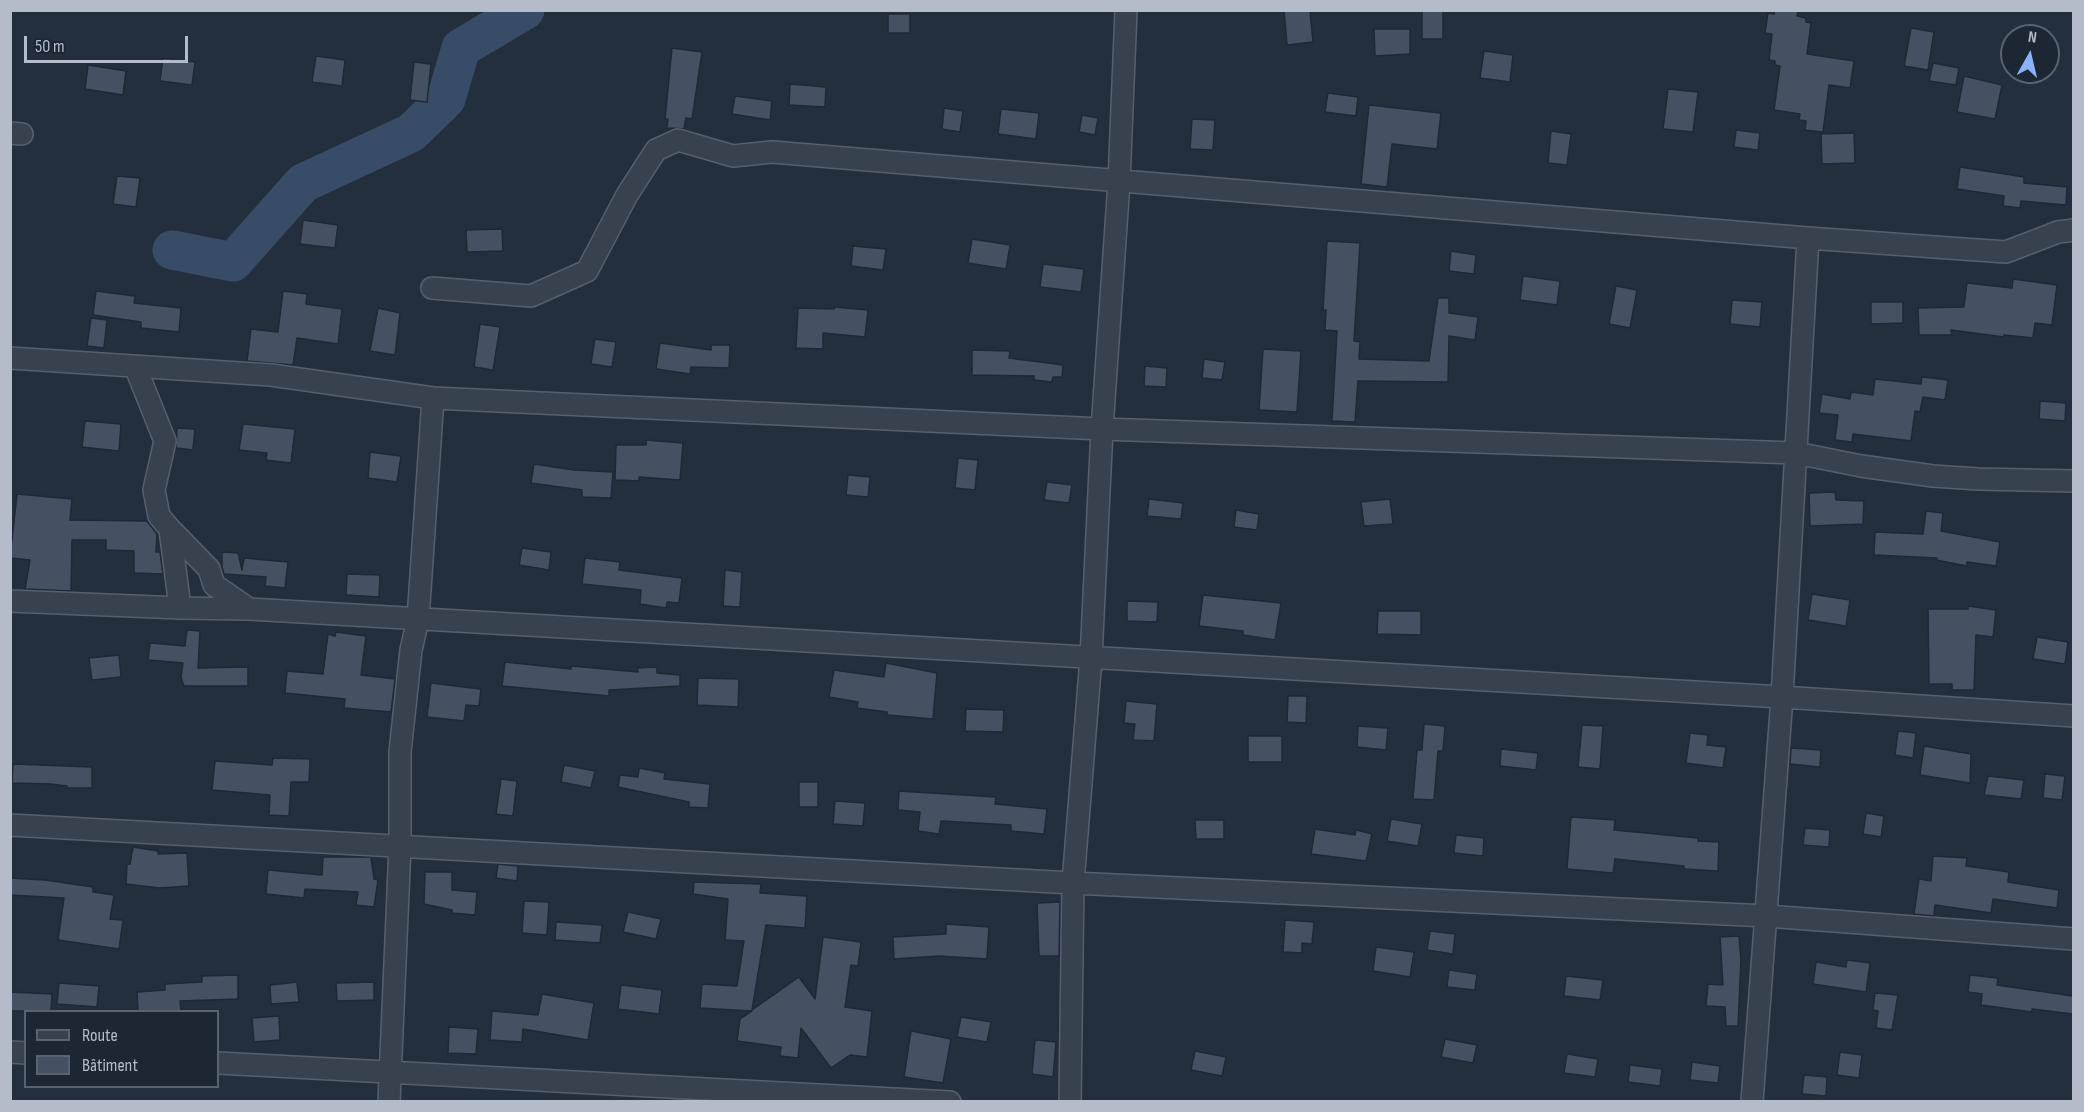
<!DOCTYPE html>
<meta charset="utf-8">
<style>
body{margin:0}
#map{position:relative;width:2084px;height:1112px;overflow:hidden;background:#242f3e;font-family:"Sofia Sans Condensed",sans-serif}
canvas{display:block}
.frame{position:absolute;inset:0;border:12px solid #b4bcc9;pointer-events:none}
.legend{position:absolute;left:24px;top:1010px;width:195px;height:78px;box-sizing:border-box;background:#1d2633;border:2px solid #59626f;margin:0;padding:8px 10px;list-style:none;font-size:18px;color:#b4bcc9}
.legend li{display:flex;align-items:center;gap:12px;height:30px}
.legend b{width:30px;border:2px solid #59626f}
.north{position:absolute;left:2000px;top:24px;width:60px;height:60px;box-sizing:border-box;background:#1d2633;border:2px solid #59626f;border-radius:50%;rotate:8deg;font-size:16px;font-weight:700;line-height:24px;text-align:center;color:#b4bcc9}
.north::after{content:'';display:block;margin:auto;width:21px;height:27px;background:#8ab4f8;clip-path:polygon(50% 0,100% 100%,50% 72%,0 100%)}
.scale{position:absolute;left:24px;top:36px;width:164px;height:27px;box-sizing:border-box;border:3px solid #b4bcc9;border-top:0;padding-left:8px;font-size:18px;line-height:21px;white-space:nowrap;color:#b4bcc9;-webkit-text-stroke:4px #1d2633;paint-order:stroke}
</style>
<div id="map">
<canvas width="2084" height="1112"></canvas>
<div class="frame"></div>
<ul class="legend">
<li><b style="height:8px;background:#38414e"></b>Route</li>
<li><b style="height:16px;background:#455162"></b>Bâtiment</li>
</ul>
<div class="north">N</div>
<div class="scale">50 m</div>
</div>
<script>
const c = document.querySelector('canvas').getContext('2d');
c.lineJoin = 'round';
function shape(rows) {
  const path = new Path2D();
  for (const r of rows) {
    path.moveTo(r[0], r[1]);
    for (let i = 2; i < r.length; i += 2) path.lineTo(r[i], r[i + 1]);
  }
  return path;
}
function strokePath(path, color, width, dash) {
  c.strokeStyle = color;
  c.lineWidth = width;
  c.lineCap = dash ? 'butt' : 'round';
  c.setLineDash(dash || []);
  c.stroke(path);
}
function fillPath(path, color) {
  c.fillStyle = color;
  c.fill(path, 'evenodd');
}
strokePath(shape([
 [172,250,233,262,303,183,411,133,446,99,461,48,525,10]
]), '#394c67', 39);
const building = shape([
 [1284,10,1310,10,1313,42,1287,45,1284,10],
 [1422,10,1443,10,1443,39,1422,39,1422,10],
 [1775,10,1798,10,1797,16,1806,18,1806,22,1811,23,1807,54,1854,61,1850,88,1829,85,1823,132,1805,130,1806,121,1799,120,1800,114,1774,110,1780,66,1775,65,1775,61,1769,60,1772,34,1765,33,1768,13,1774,14,1775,10],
 [888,14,910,14,910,33,888,33,888,14],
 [1911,28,1934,32,1928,70,1904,66,1911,28],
 [1374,29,1410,29,1410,54,1375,56,1374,29],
 [672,48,702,52,692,119,686,118,684,129,667,128,668,119,665,119,672,48],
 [1484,51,1513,55,1510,82,1480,78,1484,51],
 [316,56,345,60,342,86,312,82,316,56],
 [163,58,195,62,192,85,160,81,163,58],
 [414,62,431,64,427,102,410,100,414,62],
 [1933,63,1959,68,1956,85,1929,81,1933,63],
 [88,65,126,71,123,95,85,89,88,65],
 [1964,76,2002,85,1995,119,1957,112,1964,76],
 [790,84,826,87,825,107,789,105,790,84],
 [1668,89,1698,92,1693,132,1663,129,1668,89],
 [1328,93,1358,97,1356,116,1325,112,1328,93],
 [735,96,772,101,770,120,732,114,735,96],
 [1369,105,1441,113,1437,149,1392,144,1387,187,1361,184,1369,105],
 [944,108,963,111,960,132,942,129,944,108],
 [1001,109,1039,113,1036,139,998,134,1001,109],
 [1082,115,1098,118,1095,135,1079,132,1082,115],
 [1192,119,1215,120,1213,150,1190,149,1192,119],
 [1736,130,1760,133,1758,150,1734,147,1736,130],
 [1551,131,1571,134,1567,165,1548,163,1551,131],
 [1854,133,1855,163,1822,164,1821,134,1854,133],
 [1960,167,2024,177,2024,183,2067,187,2066,205,2021,201,2020,208,2003,206,2004,196,1957,189,1960,167],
 [117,176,140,178,136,207,113,204,117,176],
 [303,220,338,225,335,248,300,244,303,220],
 [502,229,503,251,467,252,466,230,502,229],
 [972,239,1010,245,1006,269,968,263,972,239],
 [1327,241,1360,243,1354,341,1360,342,1359,359,1429,361,1438,298,1449,298,1449,313,1478,317,1475,340,1449,336,1448,382,1358,381,1355,422,1332,421,1337,331,1325,330,1326,310,1323,310,1327,241],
 [853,246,886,249,883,270,851,266,853,246],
 [1451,251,1476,255,1474,274,1449,271,1451,251],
 [1043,264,1084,269,1081,292,1040,287,1043,264],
 [1523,276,1560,281,1557,305,1520,300,1523,276],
 [2013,279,2057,285,2052,325,2035,323,2033,338,2004,335,2004,337,1951,330,1952,335,1919,335,1918,308,1964,307,1967,283,2012,288,2013,279],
 [1616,286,1637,290,1630,328,1609,324,1616,286],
 [96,291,135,296,134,303,181,308,179,332,141,328,141,322,93,315,96,291],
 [283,291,307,294,306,304,342,309,338,344,297,338,293,365,247,361,251,329,278,332,283,291],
 [1732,300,1762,302,1760,327,1730,324,1732,300],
 [1871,302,1903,302,1903,323,1871,324,1871,302],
 [835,307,868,310,865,337,823,333,823,349,796,348,798,308,834,309,835,307],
 [378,308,400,313,395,355,370,351,378,308],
 [91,318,107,320,104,348,87,346,91,318],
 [480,324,500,327,493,370,474,367,480,324],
 [595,339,616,342,612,367,591,364,595,339],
 [660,343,711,350,711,345,730,345,729,368,691,367,690,374,656,369,660,343],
 [1263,349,1301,351,1297,412,1259,410,1263,349],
 [972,350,1010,351,1009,358,1063,365,1062,377,1053,377,1052,382,1034,380,1034,376,972,375,972,350],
 [1204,359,1225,362,1222,380,1202,378,1204,359],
 [1145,366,1167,368,1166,387,1144,386,1145,366],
 [1922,377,1948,380,1945,400,1923,397,1920,412,1915,411,1911,441,1853,434,1852,442,1835,440,1838,415,1819,413,1822,394,1850,399,1851,392,1873,395,1875,379,1921,384,1922,377],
 [2040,401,2066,403,2065,421,2039,419,2040,401],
 [85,421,121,424,119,451,82,447,85,421],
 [243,424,295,429,291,463,266,460,267,453,239,450,243,424],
 [177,428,195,429,193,450,176,448,177,428],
 [646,440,683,443,680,480,639,477,639,481,615,480,616,445,646,445,646,440],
 [370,452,401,456,397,482,368,478,370,452],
 [958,458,978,460,975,490,955,488,958,458],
 [534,464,574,470,613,472,611,498,582,497,582,490,531,483,534,464],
 [848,475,870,477,868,497,846,495,848,475],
 [1047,482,1072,485,1069,503,1044,500,1047,482],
 [1835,492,1836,500,1864,501,1863,524,1810,526,1809,493,1835,492],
 [17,494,72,499,70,520,147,521,157,534,156,552,160,552,163,574,134,573,134,551,106,550,106,540,72,540,71,591,25,589,30,560,10,558,17,494],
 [1149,499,1183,503,1181,519,1147,516,1149,499],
 [1390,499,1393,524,1364,526,1361,502,1390,499],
 [1236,510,1259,514,1257,530,1234,527,1236,510],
 [1926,511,1943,513,1941,531,2000,542,1996,566,1967,562,1967,566,1936,560,1937,558,1874,555,1875,532,1923,534,1926,511],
 [522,548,551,552,549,570,519,565,522,548],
 [222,552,238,553,242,570,244,558,288,562,285,588,265,586,266,577,224,574,222,567,222,552],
 [585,558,620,562,619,570,682,578,679,603,667,602,666,608,640,604,641,590,582,584,585,558],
 [725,570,742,572,740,607,723,606,725,570],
 [347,574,380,575,379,597,346,595,347,574],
 [1812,594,1850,600,1846,626,1808,620,1812,594],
 [1203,595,1281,603,1275,640,1243,635,1243,631,1199,626,1203,595],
 [1127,601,1158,602,1157,622,1127,621,1127,601],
 [1968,606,1996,610,1993,637,1976,635,1974,690,1952,690,1952,684,1929,684,1928,609,1968,609,1968,606],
 [1378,611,1421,611,1421,635,1377,634,1378,611],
 [187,630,200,631,198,668,248,667,248,686,184,686,181,677,183,663,148,660,150,643,185,646,187,630],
 [336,632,366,636,361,675,395,679,391,712,344,708,345,699,285,693,287,671,323,674,328,634,335,636,336,632],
 [2037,637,2068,642,2065,664,2033,659,2037,637],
 [119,655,121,677,92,680,89,658,119,655],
 [505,662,571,669,571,666,638,672,637,668,657,667,657,673,680,675,680,686,609,690,609,696,502,686,505,662],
 [886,663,937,673,933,719,887,715,887,712,857,708,858,702,829,697,834,670,884,677,886,663],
 [698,678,739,679,738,707,697,705,698,678],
 [431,683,481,689,479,706,466,705,464,721,427,717,431,683],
 [1288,696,1307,696,1306,723,1287,722,1288,696],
 [1126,701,1157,704,1154,741,1133,740,1135,724,1124,723,1126,701],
 [966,709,1004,710,1003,732,965,731,966,709],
 [1424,724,1445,726,1443,751,1438,751,1434,800,1413,799,1417,750,1422,750,1424,724],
 [1582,725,1603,726,1600,769,1578,767,1582,725],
 [1358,726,1388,728,1386,750,1357,747,1358,726],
 [1898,731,1916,733,1913,758,1895,755,1898,731],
 [1690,733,1708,735,1707,745,1726,747,1723,768,1686,763,1690,733],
 [1248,736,1282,736,1282,762,1248,762,1248,736],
 [1924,746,1971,754,1970,783,1920,775,1924,746],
 [1791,748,1821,750,1820,767,1790,764,1791,748],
 [1501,749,1538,753,1536,770,1500,766,1501,749],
 [273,758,310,759,309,782,291,782,289,816,269,815,270,795,212,790,215,761,272,765,273,758],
 [13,764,92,767,92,788,67,788,67,786,51,784,12,783,13,764],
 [564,765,595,771,591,788,561,782,564,765],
 [639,768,665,773,664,779,710,784,708,808,689,807,689,802,618,787,620,775,638,777,639,768],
 [2045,774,2065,776,2062,800,2043,798,2045,774],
 [1988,776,2024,780,2021,799,1984,795,1988,776],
 [501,779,517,781,513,816,496,814,501,779],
 [799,782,818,782,818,807,799,807,799,782],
 [899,791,996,797,995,804,1047,809,1044,834,1011,831,1011,825,941,821,939,834,918,831,920,812,898,810,899,791],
 [835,801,865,803,863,826,833,824,835,801],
 [1866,813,1884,816,1881,837,1863,834,1866,813],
 [1571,817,1615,820,1614,830,1698,838,1698,841,1719,842,1718,871,1684,869,1684,866,1615,859,1613,873,1567,869,1571,817],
 [1391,819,1422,824,1418,846,1387,841,1391,819],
 [1195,820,1224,820,1224,839,1196,839,1195,820],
 [1805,828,1830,830,1829,847,1803,845,1805,828],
 [1315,829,1355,835,1356,830,1372,834,1366,861,1311,854,1315,829],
 [1456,835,1484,838,1483,856,1454,853,1456,835],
 [133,847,158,851,158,854,187,853,189,886,159,888,126,884,127,864,130,864,133,847],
 [1933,856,1967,858,1966,866,2009,872,2008,882,2059,890,2057,908,1993,899,1991,913,1935,905,1934,916,1914,914,1919,879,1931,881,1933,856],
 [323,857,371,857,374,879,378,880,374,907,356,905,358,892,305,889,304,898,266,894,268,870,322,875,323,857],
 [498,864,518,866,517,881,496,878,498,864],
 [425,872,452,872,452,890,477,892,475,915,452,913,452,910,424,904,425,872],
 [10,878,45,880,93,887,93,892,114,895,110,919,123,920,119,949,58,940,64,898,10,895,10,878],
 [694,882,761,884,760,893,807,896,805,928,766,925,752,1010,799,977,815,999,823,937,861,942,858,966,851,965,845,1007,872,1011,867,1057,850,1055,831,1068,801,1028,798,1058,780,1056,781,1047,737,1041,740,1019,752,1011,700,1008,702,984,737,986,744,941,725,940,728,899,693,894,694,882],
 [524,901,549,902,547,935,522,933,524,901],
 [1060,902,1059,956,1039,956,1037,903,1060,902],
 [628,912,661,919,656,939,623,932,628,912],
 [1285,920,1314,922,1312,944,1302,943,1302,953,1283,952,1285,920],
 [556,922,602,925,600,943,555,940,556,922],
 [946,924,989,927,987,959,939,956,894,959,893,937,946,934,946,924],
 [1430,931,1455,934,1453,954,1427,950,1430,931],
 [1739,936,1741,960,1738,1026,1726,1026,1725,1007,1706,1006,1708,984,1723,985,1720,937,1739,936],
 [1376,947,1414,952,1410,977,1373,971,1376,947],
 [1847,960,1870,963,1866,992,1813,984,1816,962,1846,967,1847,960],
 [1449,970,1477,974,1475,990,1447,987,1449,970],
 [238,975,238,999,180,1001,181,1011,138,1011,137,992,165,990,165,984,202,982,202,976,238,975],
 [1970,975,1998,978,1997,985,2073,996,2073,1014,2032,1009,2032,1012,1981,1005,1982,994,1968,992,1970,975],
 [1566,976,1603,980,1600,1000,1564,996,1566,976],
 [297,982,299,1002,271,1004,270,985,297,982],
 [374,982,374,1000,337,1001,336,983,374,982],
 [59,983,99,986,97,1007,57,1004,59,983],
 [621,985,662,990,659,1014,618,1009,621,985],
 [10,992,52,994,51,1011,10,1011,10,992],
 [1875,993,1898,995,1892,1030,1876,1028,1878,1011,1873,1010,1875,993],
 [542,994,594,1003,588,1040,523,1029,522,1042,490,1040,492,1011,538,1015,542,994],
 [279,1016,280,1040,254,1042,252,1018,279,1016],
 [961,1017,991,1022,987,1042,957,1037,961,1017],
 [449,1027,478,1029,476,1054,448,1053,449,1027],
 [911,1031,951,1039,943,1083,904,1077,911,1031],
 [1445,1039,1477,1045,1473,1063,1441,1057,1445,1039],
 [1035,1040,1056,1042,1053,1077,1032,1074,1035,1040],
 [1195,1051,1226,1057,1222,1076,1191,1070,1195,1051],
 [1840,1052,1862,1055,1859,1078,1837,1075,1840,1052],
 [1567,1054,1598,1059,1595,1077,1564,1073,1567,1054],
 [1692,1062,1720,1066,1718,1083,1690,1080,1692,1062],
 [1630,1065,1662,1069,1660,1086,1628,1082,1630,1065],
 [1804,1075,1827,1077,1826,1096,1802,1094,1804,1075]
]);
fillPath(building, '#455162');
strokePath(building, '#1f2835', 1.5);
const minor = shape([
 [10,133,22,134],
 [432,288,531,296,587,271,627,195,656,150,678,140,733,156,772,152,1808,238,2006,252,2058,232,2074,230],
 [10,358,271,375,433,398,1102,429,1796,453,1861,466,1933,476,1978,479,2074,481],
 [135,366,165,441,154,490,159,516,170,529,180,608],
 [170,529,209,569,214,585,249,609],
 [10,601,180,608,249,609,1782,697,2074,716],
 [10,825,1073,883,1767,916,2074,939],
 [10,1052,26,1053],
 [218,1063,950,1102],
 [389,1102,400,846,400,752,411,650,418,619,433,398],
 [1070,1102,1073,883,1091,658,1102,429,1119,182,1126,10],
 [1752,1102,1782,697,1808,238]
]);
strokePath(minor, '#565f6c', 24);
strokePath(minor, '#38414e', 21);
</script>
